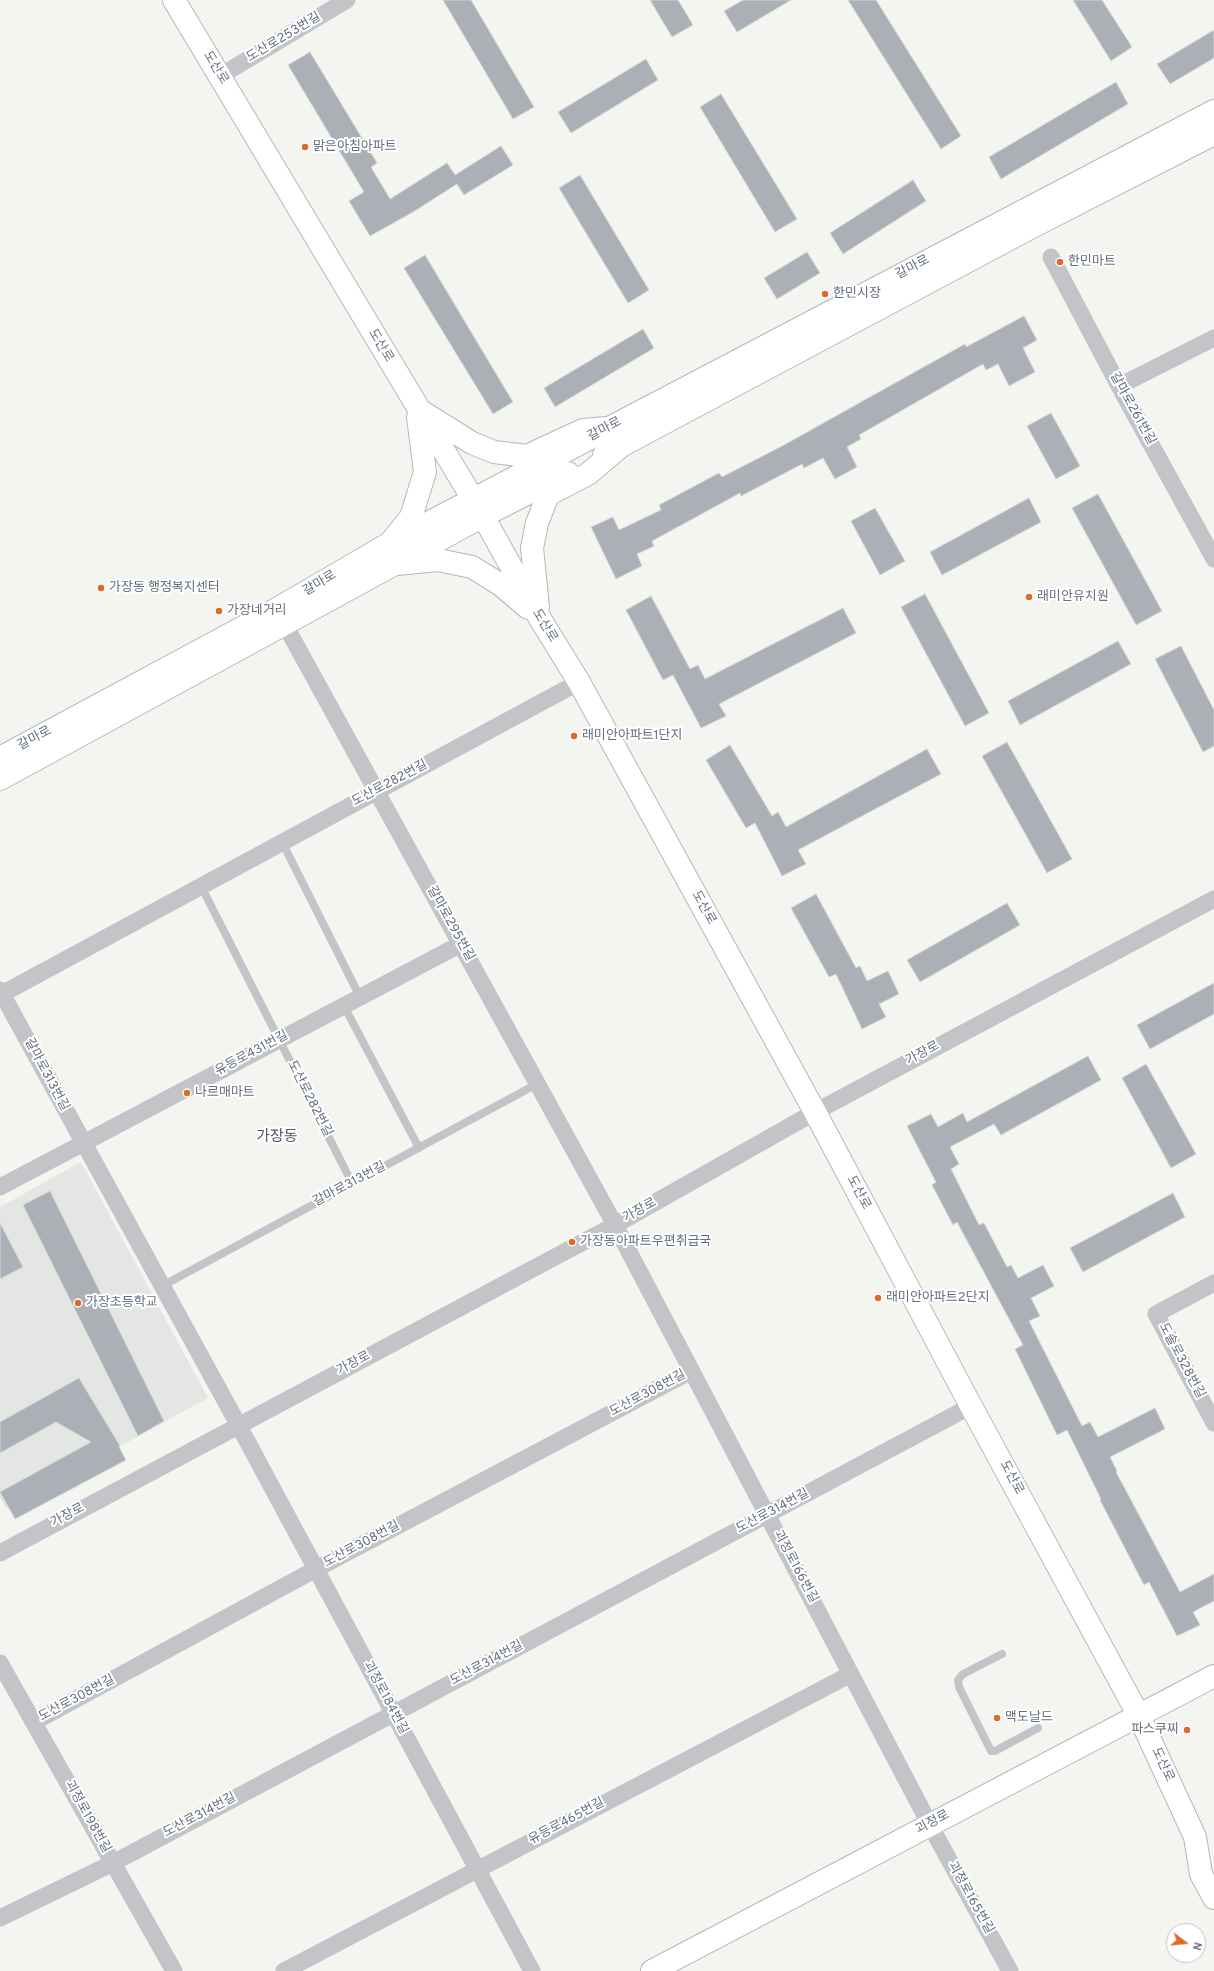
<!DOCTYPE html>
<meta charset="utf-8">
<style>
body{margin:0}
#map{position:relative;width:1214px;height:1971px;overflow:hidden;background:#f4f4f0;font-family:Overpass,sans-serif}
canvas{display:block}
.north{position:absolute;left:1166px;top:1923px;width:40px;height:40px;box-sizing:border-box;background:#fff;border:1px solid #c1c6cc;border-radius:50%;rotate:106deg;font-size:11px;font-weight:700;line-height:16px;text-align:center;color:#647080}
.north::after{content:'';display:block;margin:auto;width:14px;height:18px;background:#db6b2a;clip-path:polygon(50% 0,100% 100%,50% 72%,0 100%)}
</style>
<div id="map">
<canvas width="1214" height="1971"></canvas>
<div class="north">N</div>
</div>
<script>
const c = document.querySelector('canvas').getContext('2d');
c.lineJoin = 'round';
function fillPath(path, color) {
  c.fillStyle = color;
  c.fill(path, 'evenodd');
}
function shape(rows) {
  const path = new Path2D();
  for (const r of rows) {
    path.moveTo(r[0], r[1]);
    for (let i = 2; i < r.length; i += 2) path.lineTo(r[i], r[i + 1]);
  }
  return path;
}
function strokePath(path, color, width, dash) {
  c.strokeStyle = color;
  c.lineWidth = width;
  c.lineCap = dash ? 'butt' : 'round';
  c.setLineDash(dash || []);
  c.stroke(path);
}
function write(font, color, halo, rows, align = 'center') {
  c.font = font + ' Overpass,"Noto Sans KR",sans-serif';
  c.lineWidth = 4;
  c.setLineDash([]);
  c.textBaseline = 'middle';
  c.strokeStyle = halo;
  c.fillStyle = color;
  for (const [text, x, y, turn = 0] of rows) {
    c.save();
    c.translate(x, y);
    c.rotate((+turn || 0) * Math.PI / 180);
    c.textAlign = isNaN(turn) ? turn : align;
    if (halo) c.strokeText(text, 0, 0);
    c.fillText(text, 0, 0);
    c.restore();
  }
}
fillPath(shape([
 [81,1162,208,1398,6,1509,0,1497,0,1207]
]), '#e4e6e4');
const building = shape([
 [443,0,471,0,534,107,513,119,443,0],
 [650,0,678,0,693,25,672,37,650,0],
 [743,0,791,0,737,32,724,11,743,0],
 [848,0,876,0,961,136,941,149,848,0],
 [1073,0,1102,0,1132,47,1111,61,1073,0],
 [1214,30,1214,58,1170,84,1157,64,1214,30],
 [310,52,377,163,371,167,390,199,447,163,455,175,501,146,513,165,464,195,457,184,413,212,370,236,349,201,364,192,288,65,310,52],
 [646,59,658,80,571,133,558,112,646,59],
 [1116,82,1128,104,1001,179,989,157,1116,82],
 [721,94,797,219,775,232,700,107,721,94],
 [580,175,649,290,628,303,559,188,580,175],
 [913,180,926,201,843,254,830,233,913,180],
 [807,252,820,273,777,299,764,278,807,252],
 [425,255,513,402,493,414,404,268,425,255],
 [1024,316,1037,340,1023,348,1035,372,1009,386,998,364,986,370,983,364,859,435,861,439,847,447,857,467,835,479,823,458,804,468,802,464,741,496,740,493,652,541,654,546,637,554,642,566,616,579,591,527,613,517,619,530,661,510,659,505,719,473,722,477,784,445,965,344,966,347,1024,316],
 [643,329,654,348,555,407,544,388,643,329],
 [1051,413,1080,466,1056,479,1027,426,1051,413],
 [1098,494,1162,611,1136,625,1072,508,1098,494],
 [1029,498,1041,522,942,575,930,552,1029,498],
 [875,508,905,561,880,575,851,521,875,508],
 [925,594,989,713,965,726,901,607,925,594],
 [651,596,690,669,698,665,705,679,843,608,856,633,719,704,726,716,701,728,673,675,663,680,626,610,651,596],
 [1118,641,1131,664,1020,725,1008,701,1118,641],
 [1181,646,1214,710,1214,746,1203,752,1155,659,1181,646],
 [1007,742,1072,859,1047,873,982,756,1007,742],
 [730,745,772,816,778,812,786,827,927,749,941,774,798,850,806,864,782,876,755,823,746,828,706,760,730,745],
 [816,894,856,968,860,966,867,981,888,971,899,994,879,1004,886,1017,862,1029,836,974,829,977,791,908,816,894],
 [1007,903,1020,925,920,982,907,960,1007,903],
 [1214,983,1214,1014,1150,1049,1137,1025,1214,983],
 [1088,1056,1101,1080,1001,1135,994,1124,950,1147,959,1164,951,1169,979,1225,984,1223,1007,1267,1011,1265,1018,1278,1043,1265,1054,1286,1031,1298,1040,1316,1029,1321,1082,1426,1090,1422,1098,1437,1155,1408,1165,1429,1110,1457,1117,1471,1116,1472,1180,1592,1214,1574,1214,1601,1193,1612,1200,1625,1177,1636,1149,1582,1144,1585,1100,1500,1101,1499,1067,1430,1057,1435,1015,1349,1023,1345,957,1222,953,1225,932,1185,936,1182,907,1126,931,1114,938,1127,963,1113,967,1122,1088,1056],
 [1146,1064,1196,1154,1171,1168,1122,1078,1146,1064],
 [50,1191,164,1421,138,1436,23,1205,50,1191],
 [1173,1193,1185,1217,1083,1272,1070,1248,1173,1193],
 [0,1223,23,1267,0,1279,0,1223],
 [79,1378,120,1446,119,1447,126,1460,15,1519,0,1492,91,1442,56,1422,0,1453,0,1422,79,1378]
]);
fillPath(building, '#aab0b6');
strokePath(building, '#d5d5d3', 1);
const secondary = shape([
 [604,455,1032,227,1214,134],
 [0,758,275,610,390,543,1214,111],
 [0,779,483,516,568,473],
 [652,1971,1214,1676]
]);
const primary = shape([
 [174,0,483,516,539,617,579,682,815,1112,971,1406,1139,1716,1195,1837,1201,1874,1214,1898],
 [421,411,472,443,494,452,527,456,583,430,607,428],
 [390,543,411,517,425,472,418,417],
 [397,564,438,560,472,567,501,585,528,608],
 [538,607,532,548,537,523,548,495,588,474,621,446]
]);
strokePath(secondary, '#b4b7bc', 24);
strokePath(primary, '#b5b7bb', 24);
strokePath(shape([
 [282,842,360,997],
 [201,886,352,1183],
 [344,1006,419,1148],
 [162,1286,537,1084],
 [1002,1654,963,1674,958,1680,959,1687,991,1751,995,1751,1038,1728]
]), '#c2c4c8', 8);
strokePath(shape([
 [220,76,347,0],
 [1051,257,1119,386,1214,559],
 [1119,386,1214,338],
 [284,623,615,1225,930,1825,1010,1971],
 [0,990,239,1426,532,1971],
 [0,995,579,682],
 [0,1187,461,944],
 [1214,1283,1156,1314,1214,1423],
 [0,1553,615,1225,815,1112,1214,899],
 [0,1663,174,1971],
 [34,1722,316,1569,691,1371],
 [0,1918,113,1863,971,1406],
 [284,1971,851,1674]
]), '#c2c4c8', 17);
strokePath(secondary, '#fff', 22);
strokePath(primary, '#fff', 22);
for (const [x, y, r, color] of [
 [305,147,4,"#db6b2a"],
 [1060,262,4,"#db6b2a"],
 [825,294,4,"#db6b2a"],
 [101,588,4,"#db6b2a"],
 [1029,597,4,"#db6b2a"],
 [219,611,4,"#db6b2a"],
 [574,736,4,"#db6b2a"],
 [187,1093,4,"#db6b2a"],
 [572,1242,4,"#db6b2a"],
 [878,1298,4,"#db6b2a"],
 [78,1303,4,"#db6b2a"],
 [997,1718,4,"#db6b2a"],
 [1187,1730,4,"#db6b2a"]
]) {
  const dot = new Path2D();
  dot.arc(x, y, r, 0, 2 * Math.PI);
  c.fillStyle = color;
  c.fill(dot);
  strokePath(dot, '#fff', 1.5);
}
write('13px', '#647080', '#fff', [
 ["도산로253번길",284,38,-31],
 ["도산로",215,68,59],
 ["갈마로",913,268,-28],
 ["도산로",380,346,59],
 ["갈마로261번길",1132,409,61],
 ["갈마로",605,430,-28],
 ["갈마로",320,584,-31],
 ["도산로",544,626,59],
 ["갈마로",35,739,-28],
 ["도산로282번길",390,784,-28],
 ["도산로",703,908,61],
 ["갈마로295번길",450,924,61],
 ["유등로431번길",252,1054,-28],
 ["가장로",923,1054,-28],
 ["갈마로313번길",46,1075,62],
 ["도산로282번길",309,1099,63],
 ["갈마로313번길",350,1185,-28],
 ["도산로",858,1193,62],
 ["가장로",640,1211,-29],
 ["도솔로328번길",1181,1361,62],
 ["가장로",354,1364,-28],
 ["도산로308번길",648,1394,-28],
 ["도산로",1011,1478,62],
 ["도산로314번길",773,1512,-28],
 ["가장로",68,1516,-28],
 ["도산로308번길",362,1545,-28],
 ["괴정로166번길",795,1567,62],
 ["도산로314번길",487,1664,-28],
 ["괴정로184번길",385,1698,62],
 ["도산로308번길",77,1699,-28],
 ["도산로",1162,1765,65],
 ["도산로314번길",200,1816,-28],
 ["괴정로198번길",87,1817,61],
 ["유등로465번길",567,1822,-28],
 ["괴정로",933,1823,-28],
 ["괴정로165번길",970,1898,61]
]);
write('13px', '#647080', '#fff', [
 ["맑은아침아파트",313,147],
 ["한민마트",1068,262],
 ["한민시장",833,294],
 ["가장동 행정복지센터",109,588],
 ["래미안유치원",1037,597],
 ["가장네거리",227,611],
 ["래미안아파트1단지",582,736],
 ["나르매마트",195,1093],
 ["가장동아파트우편취급국",580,1242],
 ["래미안아파트2단지",886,1298],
 ["가장초등학교",86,1303],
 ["맥도날드",1005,1718],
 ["파스쿠찌",1179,1730,"right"]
], 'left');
write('15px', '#525a66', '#fff', [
 ["가장동",277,1138]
]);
</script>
